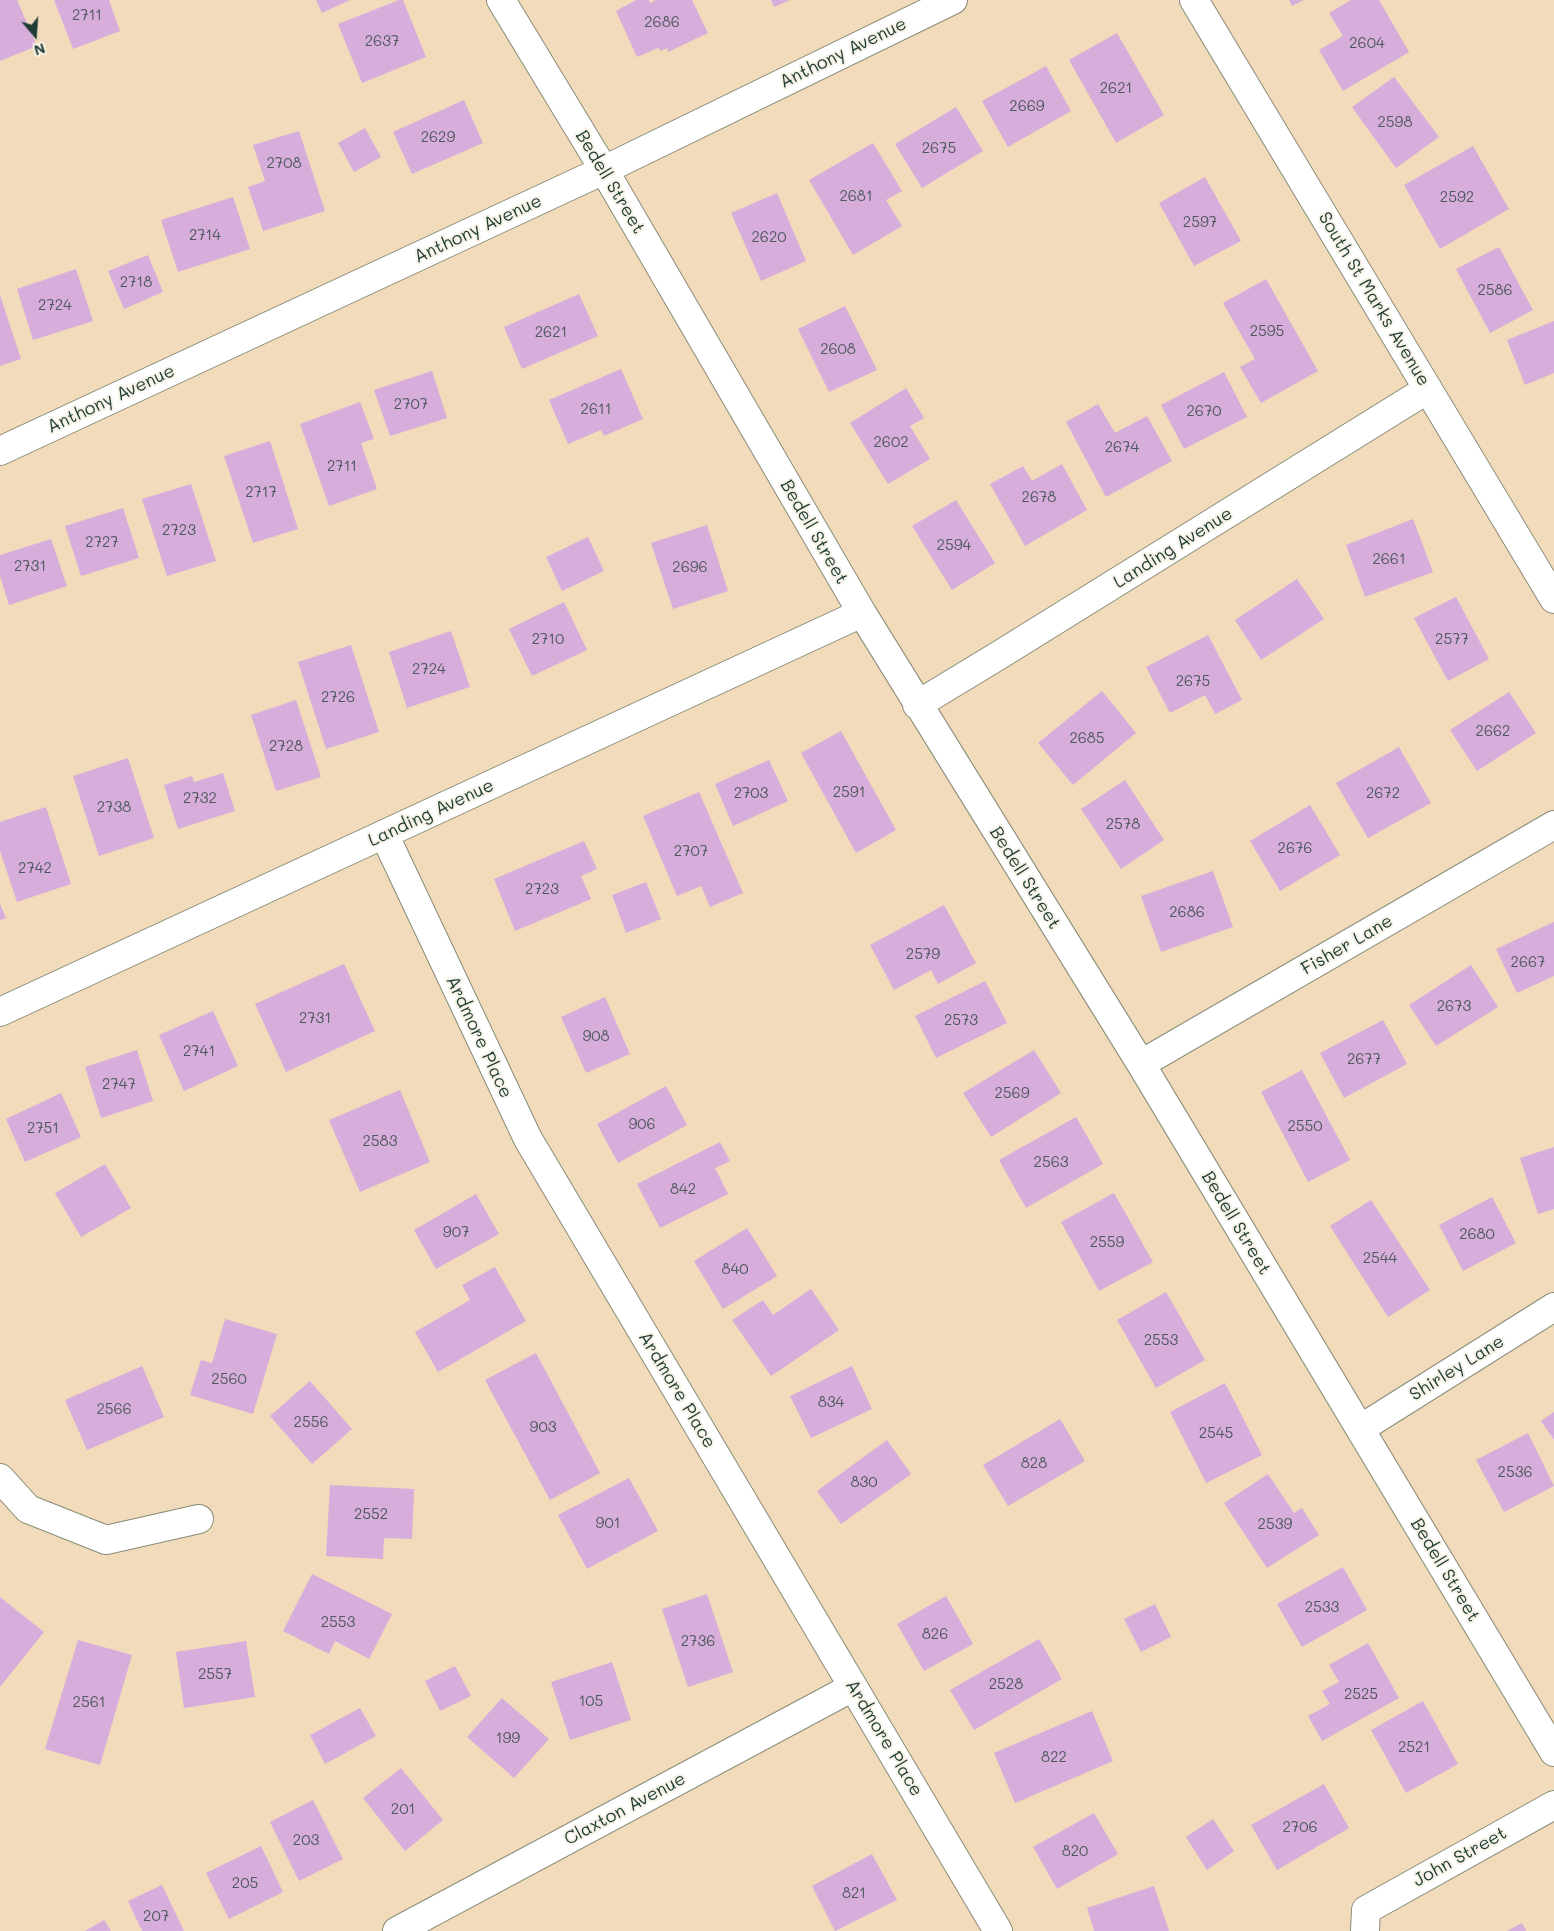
<!DOCTYPE html>
<style>
body{margin:0}
#map{position:relative;width:1554px;height:1931px;overflow:hidden;background:#f1dbbb;font-family:Mali,sans-serif}
canvas{display:block}
.north{position:absolute;left:10px;top:10px;width:50px;height:50px;-webkit-text-stroke:4px #f7f3e8;paint-order:stroke;rotate:162deg;font-size:14px;font-weight:700;line-height:20px;text-align:center;color:#1f3d34}
.north::after{content:'';display:block;margin:auto;width:18px;height:22px;background:#1f3d34;clip-path:polygon(50% 0,100% 100%,50% 72%,0 100%)}
</style>
<div id="map">
<canvas width="1554" height="1931"></canvas>
<div class="north">N</div>
</div>
<script>
const c = document.querySelector('canvas').getContext('2d');
c.lineJoin = 'round';
function fillPath(path, color) {
  c.fillStyle = color;
  c.fill(path, 'evenodd');
}
function shape(rows) {
  const path = new Path2D();
  for (const r of rows) {
    path.moveTo(r[0], r[1]);
    for (let i = 2; i < r.length; i += 2) path.lineTo(r[i], r[i + 1]);
  }
  return path;
}
function strokePath(path, color, width, dash) {
  c.strokeStyle = color;
  c.lineWidth = width;
  c.lineCap = dash ? 'butt' : 'round';
  c.setLineDash(dash || []);
  c.stroke(path);
}
function write(font, color, halo, rows, align = 'center') {
  c.font = font + ' Mali,sans-serif';
  c.lineWidth = 4;
  c.setLineDash([]);
  c.textBaseline = 'middle';
  c.strokeStyle = halo;
  c.fillStyle = color;
  for (const [text, x, y, turn = 0] of rows) {
    c.save();
    c.translate(x, y);
    c.rotate((+turn || 0) * Math.PI / 180);
    c.textAlign = isNaN(turn) ? turn : align;
    if (halo) c.strokeText(text, 0, 0);
    c.fillText(text, 0, 0);
    c.restore();
  }
}
fillPath(shape([
 [0,0,17,0,37,46,0,61],
 [54,0,109,0,120,31,73,49],
 [316,0,350,0,322,13],
 [399,0,403,0,426,57,362,83,338,24],
 [636,0,649,0,650,3,656,0,692,0,708,33,668,52,667,48,661,51,658,48,637,57,616,11],
 [771,0,790,0,774,7],
 [1289,0,1304,0,1292,6],
 [1351,0,1379,0,1409,52,1343,91,1319,50,1343,36,1329,13],
 [1117,33,1164,115,1116,143,1069,60],
 [1046,66,1071,111,1008,147,982,101],
 [1394,77,1439,137,1396,168,1352,107],
 [464,100,483,143,412,174,393,132],
 [956,107,983,151,922,188,895,144],
 [365,128,381,157,354,172,338,143],
 [299,131,325,211,263,231,248,187,265,181,253,145],
 [873,143,902,191,886,200,902,226,853,255,809,180],
 [1473,146,1509,209,1440,249,1404,185],
 [1205,177,1241,241,1194,266,1159,203],
 [777,193,806,261,761,281,731,213],
 [233,197,250,249,178,272,161,220],
 [1499,247,1533,310,1490,333,1456,269],
 [148,255,163,292,124,309,108,271],
 [76,269,93,321,33,340,17,289],
 [1266,279,1318,371,1261,403,1240,367,1255,359,1223,303],
 [579,294,598,336,522,369,504,327],
 [0,295,21,359,0,366],
 [845,306,877,370,829,392,798,329],
 [1554,321,1554,373,1525,385,1507,340],
 [621,369,643,419,604,436,601,430,568,444,549,400],
 [432,371,447,418,390,436,374,390],
 [1224,372,1247,417,1184,449,1161,405],
 [906,388,924,418,910,426,930,459,888,484,850,423],
 [360,402,374,439,361,443,377,489,329,506,300,424],
 [1098,404,1115,433,1147,416,1172,461,1106,497,1066,422],
 [270,441,298,529,253,543,224,456],
 [1062,464,1087,510,1025,546,990,484,1023,466,1032,481],
 [191,484,216,561,167,576,142,499],
 [956,500,995,563,952,590,912,526],
 [123,508,139,558,81,576,65,526],
 [1413,519,1433,572,1365,597,1346,545],
 [707,525,728,591,673,609,651,543],
 [588,537,604,571,562,591,546,557],
 [51,539,67,586,9,605,0,576,0,555],
 [1297,579,1324,619,1261,660,1235,620],
 [1456,597,1489,659,1448,681,1414,618],
 [564,602,587,650,532,676,509,629],
 [451,631,470,687,407,708,389,652],
 [1208,635,1242,700,1215,714,1205,695,1170,713,1146,667],
 [351,645,379,732,326,749,298,662],
 [1102,691,1136,733,1073,785,1038,743],
 [1509,692,1536,733,1477,771,1450,730],
 [296,700,321,777,276,791,251,715],
 [841,731,896,830,856,853,801,753],
 [1399,747,1431,803,1368,838,1336,783],
 [128,758,154,838,99,856,73,776],
 [769,760,788,801,733,826,715,784],
 [223,773,235,811,178,829,164,785,192,776,194,782],
 [1125,780,1164,840,1121,869,1081,809],
 [699,792,743,893,710,907,701,886,677,896,643,816],
 [1310,805,1340,855,1280,891,1250,841],
 [46,807,71,884,17,902,0,851,0,822],
 [584,841,597,869,581,876,591,899,515,931,494,879],
 [1213,871,1233,927,1161,952,1141,896],
 [646,882,661,919,626,933,612,895],
 [0,904,6,918,0,920],
 [944,905,976,963,938,984,931,970,894,990,870,945],
 [1554,922,1554,976,1517,993,1496,949],
 [344,964,375,1031,286,1072,255,1004],
 [1471,965,1498,1007,1436,1046,1409,1005],
 [985,981,1007,1023,936,1058,915,1016],
 [605,997,630,1054,586,1073,561,1017],
 [213,1011,238,1066,184,1091,159,1035],
 [1383,1020,1407,1064,1344,1098,1320,1053],
 [137,1050,153,1101,101,1118,85,1067],
 [1034,1050,1061,1093,991,1137,963,1093],
 [1302,1070,1350,1160,1308,1182,1261,1092],
 [666,1086,687,1125,618,1163,597,1124],
 [400,1090,430,1162,360,1192,329,1120],
 [61,1093,81,1137,25,1162,6,1119],
 [1076,1117,1103,1164,1026,1208,999,1160],
 [720,1142,730,1161,715,1168,728,1194,660,1228,637,1184],
 [1554,1147,1554,1209,1538,1214,1520,1158],
 [105,1164,131,1208,81,1237,55,1193],
 [1114,1193,1153,1262,1099,1291,1061,1222],
 [476,1194,499,1234,436,1269,414,1230],
 [1492,1197,1516,1243,1463,1271,1439,1225],
 [1371,1200,1430,1290,1388,1317,1330,1226],
 [747,1228,777,1276,723,1309,694,1261],
 [495,1267,526,1321,438,1372,415,1332,470,1300,462,1285],
 [811,1289,839,1330,771,1376,732,1320,763,1300,773,1315],
 [1166,1292,1205,1360,1156,1388,1117,1320],
 [225,1319,277,1334,253,1414,190,1395,201,1360,212,1363],
 [536,1353,600,1473,550,1500,485,1380],
 [142,1366,164,1417,87,1450,65,1400],
 [852,1366,872,1409,811,1438,790,1396],
 [310,1381,352,1429,312,1464,270,1416],
 [1225,1383,1262,1455,1206,1483,1170,1412],
 [1554,1412,1554,1440,1541,1421],
 [1060,1419,1085,1461,1008,1506,983,1465],
 [1528,1433,1554,1486,1504,1512,1476,1460],
 [887,1440,911,1474,841,1524,817,1491],
 [1268,1474,1294,1513,1302,1508,1319,1535,1267,1568,1224,1503],
 [629,1478,658,1531,587,1569,558,1515],
 [330,1485,414,1489,412,1539,384,1538,383,1559,326,1556],
 [1343,1567,1367,1610,1302,1647,1277,1604],
 [312,1574,392,1614,369,1659,335,1641,329,1654,283,1631],
 [707,1594,733,1672,688,1687,662,1609],
 [946,1596,973,1644,924,1671,897,1624],
 [0,1597,44,1632,0,1687],
 [1155,1604,1171,1637,1141,1652,1124,1619],
 [1039,1639,1062,1679,974,1730,950,1690],
 [78,1640,132,1655,100,1765,45,1749],
 [246,1641,255,1697,184,1708,176,1652],
 [1368,1643,1399,1698,1322,1741,1308,1716,1330,1704,1322,1691,1339,1682,1329,1665],
 [612,1662,631,1720,570,1740,551,1682],
 [455,1666,471,1696,440,1711,425,1681],
 [502,1698,549,1739,514,1778,467,1737],
 [1423,1701,1458,1764,1406,1793,1371,1730],
 [360,1708,376,1736,325,1764,310,1735],
 [1092,1711,1113,1761,1015,1803,994,1753],
 [401,1768,443,1820,405,1851,363,1798],
 [1324,1784,1349,1828,1277,1870,1251,1825],
 [313,1800,343,1859,299,1881,270,1822],
 [1094,1813,1118,1854,1057,1889,1033,1847],
 [1213,1819,1234,1851,1207,1870,1186,1837],
 [261,1846,283,1892,229,1919,206,1873],
 [872,1854,897,1900,835,1931,812,1886],
 [162,1885,184,1931,142,1931,128,1901],
 [1154,1886,1169,1931,1094,1931,1087,1908],
 [104,1920,111,1931,85,1931],
 [1522,1923,1526,1931,1507,1931]
]), '#d7addb');
const minor = shape([
 [501,0,604,170,862,613,1141,1064,1554,1752],
 [1194,0,1554,599],
 [0,451,604,170,953,0],
 [917,705,1001,654,1428,389],
 [384,834,528,1139,998,1931],
 [0,1012,862,613],
 [1141,1064,1554,825],
 [1360,1429,1554,1307],
 [0,1478,28,1509,106,1540,199,1519],
 [397,1931,853,1687],
 [1365,1931,1366,1910,1554,1805]
]);
strokePath(minor, '#888c78', 30);
strokePath(minor, '#fff', 28);
write('15px', '#4d595e', null, [
 ["2711",87,15],
 ["2686",662,22],
 ["2637",382,41],
 ["2604",1367,43],
 ["2621",1116,88],
 ["2669",1027,106],
 ["2598",1395,122],
 ["2629",438,137],
 ["2675",939,148],
 ["2708",284,163],
 ["2681",856,196],
 ["2592",1457,197],
 ["2597",1200,222],
 ["2714",205,235],
 ["2620",769,237],
 ["2718",136,282],
 ["2586",1495,290],
 ["2724",55,305],
 ["2595",1267,331],
 ["2621",551,332],
 ["2608",838,349],
 ["2707",411,404],
 ["2611",596,409],
 ["2670",1204,411],
 ["2602",891,442],
 ["2674",1122,447],
 ["2711",342,466],
 ["2717",261,492],
 ["2678",1039,497],
 ["2723",179,530],
 ["2727",102,542],
 ["2594",954,545],
 ["2661",1389,559],
 ["2731",30,566],
 ["2696",690,567],
 ["2710",548,639],
 ["2577",1452,639],
 ["2724",429,669],
 ["2675",1193,681],
 ["2726",338,697],
 ["2662",1493,731],
 ["2685",1087,738],
 ["2728",286,746],
 ["2591",849,792],
 ["2703",751,793],
 ["2672",1383,793],
 ["2732",200,798],
 ["2738",114,807],
 ["2578",1123,824],
 ["2676",1295,848],
 ["2707",691,851],
 ["2742",35,868],
 ["2723",542,889],
 ["2686",1187,912],
 ["2579",923,954],
 ["2667",1528,962],
 ["2673",1454,1006],
 ["2731",315,1018],
 ["2573",961,1020],
 ["908",596,1036],
 ["2741",199,1051],
 ["2677",1364,1059],
 ["2747",119,1084],
 ["2569",1012,1093],
 ["906",642,1124],
 ["2550",1305,1126],
 ["2751",43,1128],
 ["2583",380,1141],
 ["2563",1051,1162],
 ["842",683,1189],
 ["907",456,1232],
 ["2680",1477,1234],
 ["2559",1107,1242],
 ["2544",1380,1258],
 ["840",735,1269],
 ["2553",1161,1340],
 ["2560",229,1379],
 ["834",831,1402],
 ["2566",114,1409],
 ["2556",311,1422],
 ["903",543,1427],
 ["2545",1216,1433],
 ["828",1034,1463],
 ["2536",1515,1472],
 ["830",864,1482],
 ["2552",371,1514],
 ["901",608,1523],
 ["2539",1275,1524],
 ["2533",1322,1607],
 ["2553",338,1622],
 ["826",935,1634],
 ["2736",698,1641],
 ["2557",215,1674],
 ["2528",1006,1684],
 ["2525",1361,1694],
 ["105",591,1701],
 ["2561",89,1702],
 ["199",508,1738],
 ["2521",1414,1747],
 ["822",1054,1757],
 ["201",403,1809],
 ["2706",1300,1827],
 ["203",306,1840],
 ["820",1075,1851],
 ["205",245,1883],
 ["821",854,1893],
 ["207",156,1916]
]);
write('18px', '#1f3d34', '#f7f3e8', [
 ["Anthony Avenue",843,53,-26],
 ["Bedell Street",610,182,59],
 ["Anthony Avenue",478,229,-25],
 ["South St Marks Avenue",1374,299,59],
 ["Anthony Avenue",111,399,-25],
 ["Bedell Street",814,532,60],
 ["Landing Avenue",1173,548,-32],
 ["Landing Avenue",431,813,-25],
 ["Bedell Street",1025,878,58],
 ["Fisher Lane",1347,945,-30],
 ["Ardmore Place",479,1037,65],
 ["Bedell Street",1236,1223,59],
 ["Shirley Lane",1457,1368,-32],
 ["Ardmore Place",677,1390,59],
 ["Bedell Street",1445,1570,59],
 ["Ardmore Place",884,1738,59],
 ["Claxton Avenue",625,1809,-28],
 ["John Street",1460,1857,-29]
]);
</script>
